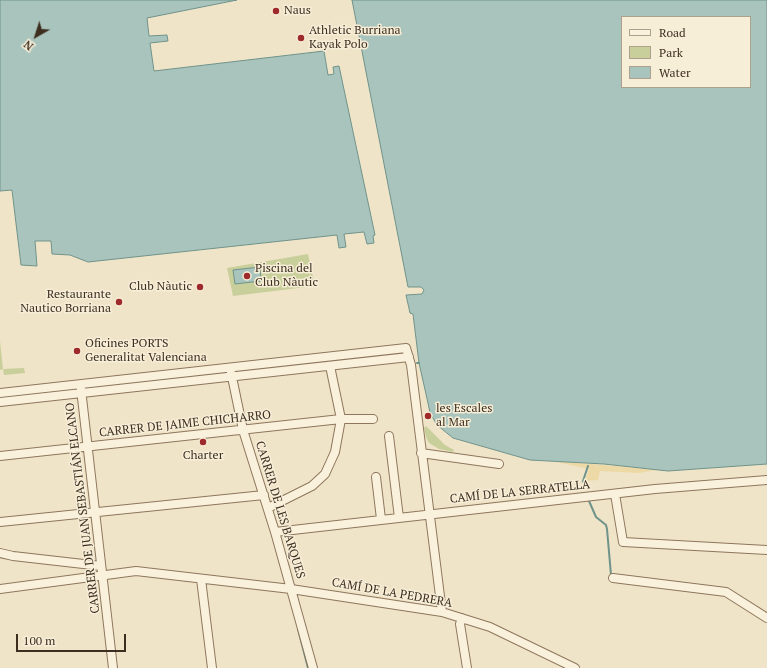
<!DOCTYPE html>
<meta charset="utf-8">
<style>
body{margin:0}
#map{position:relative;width:767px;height:668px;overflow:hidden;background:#f0e4c8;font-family:"PT Serif",serif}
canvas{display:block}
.legend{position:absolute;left:621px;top:16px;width:130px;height:72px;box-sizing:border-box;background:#f7eed8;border:1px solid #ada18e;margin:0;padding:5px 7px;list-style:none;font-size:12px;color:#3d2e20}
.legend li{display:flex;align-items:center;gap:8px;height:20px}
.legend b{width:20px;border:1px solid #ada18e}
.north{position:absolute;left:16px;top:16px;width:40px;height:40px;-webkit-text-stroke:3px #f7eed8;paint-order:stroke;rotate:219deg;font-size:11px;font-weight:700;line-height:16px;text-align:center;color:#3d2e20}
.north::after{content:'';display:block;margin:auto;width:14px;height:18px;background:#3d2e20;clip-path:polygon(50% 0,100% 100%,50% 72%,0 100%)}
.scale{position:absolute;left:16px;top:634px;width:110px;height:18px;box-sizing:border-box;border:2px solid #3d2e20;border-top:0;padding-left:5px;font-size:12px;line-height:14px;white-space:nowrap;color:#3d2e20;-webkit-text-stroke:3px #f7eed8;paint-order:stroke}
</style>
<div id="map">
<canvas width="767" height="668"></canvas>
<ul class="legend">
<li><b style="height:5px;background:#faf1dc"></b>Road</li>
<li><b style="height:11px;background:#c9cf9b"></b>Park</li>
<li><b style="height:11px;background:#a9c4bc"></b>Water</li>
</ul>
<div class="north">N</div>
<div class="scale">100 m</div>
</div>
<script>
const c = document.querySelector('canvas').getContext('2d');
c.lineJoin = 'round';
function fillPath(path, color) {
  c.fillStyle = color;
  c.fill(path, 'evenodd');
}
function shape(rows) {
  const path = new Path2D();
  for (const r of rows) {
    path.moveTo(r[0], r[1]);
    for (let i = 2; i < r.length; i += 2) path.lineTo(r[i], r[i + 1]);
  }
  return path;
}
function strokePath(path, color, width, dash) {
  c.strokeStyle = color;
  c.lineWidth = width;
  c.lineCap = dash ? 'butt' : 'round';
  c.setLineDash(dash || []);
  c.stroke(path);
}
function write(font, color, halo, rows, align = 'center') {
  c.font = font + ' "PT Serif",serif';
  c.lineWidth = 3;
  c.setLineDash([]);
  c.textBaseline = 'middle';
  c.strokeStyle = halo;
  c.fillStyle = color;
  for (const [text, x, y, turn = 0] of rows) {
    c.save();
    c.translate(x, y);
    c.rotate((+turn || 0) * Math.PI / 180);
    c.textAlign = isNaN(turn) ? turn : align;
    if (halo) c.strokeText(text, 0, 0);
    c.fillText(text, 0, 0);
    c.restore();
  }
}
fillPath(shape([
 [308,254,315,286,233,296,227,268],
 [0,341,3,369,24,368,25,373,4,375,3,369,0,370],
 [426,426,445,445,454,450,453,452,439,449,429,443,426,437,424,428]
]), '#c9cf9b');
fillPath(shape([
 [552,461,604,465,657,470,639,473,600,471,598,480,585,481,589,469]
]), '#ecd9a5');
const water = shape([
 [0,0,237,0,147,18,149,36,167,35,168,41,150,43,154,71,324,51,328,75,334,74,333,67,339,66,375,235,373,236,374,243,367,244,364,232,344,234,346,247,339,248,337,235,88,262,70,255,52,254,51,241,35,241,37,266,21,265,12,190,0,191,0,0],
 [352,0,767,0,767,464,668,471,604,464,530,460,453,438,437,425,430,413,428,403,419,363,413,314,410,313,406,295,422,294,424,290,421,287,408,287,352,0],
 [622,17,750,17,750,87,622,87,622,17],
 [260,267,261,281,235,284,233,270,260,267]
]);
fillPath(water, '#a9c4bc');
strokePath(water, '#6f938a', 1);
strokePath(shape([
 [417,363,419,363],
 [586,487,583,481,588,466],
 [589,501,596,517,606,525,607,529,611,575],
 [298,629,308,668]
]), '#6f938a', 2);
const minor = shape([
 [231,372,243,430,275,532,313,668],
 [81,389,113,668],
 [0,393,406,348,411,365,442,612],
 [0,402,409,357],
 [389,436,399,518],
 [421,453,499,464],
 [0,456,341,419,373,419],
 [376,477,381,519],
 [615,494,623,542,767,550],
 [268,508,312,486,325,474,335,452,341,419,330,366],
 [0,522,264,495],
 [275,532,655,489,767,480],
 [0,553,13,556,101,566],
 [613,578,726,592,767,618],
 [201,579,212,668],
 [0,589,136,571,291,589,442,612,490,627,575,668],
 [462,618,460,624,467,668]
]);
strokePath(minor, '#8d765c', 10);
strokePath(minor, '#faf1dc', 8);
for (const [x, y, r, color] of [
 [276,11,4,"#9e2a2b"],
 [301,38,4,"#9e2a2b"],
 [247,276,4,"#9e2a2b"],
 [200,287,4,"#9e2a2b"],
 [119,302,4,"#9e2a2b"],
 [77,351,4,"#9e2a2b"],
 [428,416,4,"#9e2a2b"],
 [203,442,4,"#9e2a2b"]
]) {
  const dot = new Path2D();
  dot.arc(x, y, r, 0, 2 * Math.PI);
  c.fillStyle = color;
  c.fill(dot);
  strokePath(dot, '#f7eed8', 1.5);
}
write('12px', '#3d2e20', '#f7eed8', [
 ["Naus",284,11],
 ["Athletic Burriana",309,31],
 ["Kayak Polo",309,45],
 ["Piscina del",255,269],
 ["Club Nàutic",255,283],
 ["Club Nàutic",192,287,"right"],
 ["Restaurante",111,295,"right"],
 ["Nautico Borriana",111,309,"right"],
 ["Oficines PORTS",85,344],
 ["Generalitat Valenciana",85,358],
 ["les Escales",436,409],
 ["al Mar",436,423],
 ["Charter",203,456,"center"]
], 'left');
write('12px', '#3d2e20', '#f7eed8', [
 ["CARRER DE JAIME CHICHARRO",185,424,-6],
 ["CAMÍ DE LA SERRATELLA",520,492,-6],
 ["CARRER DE JUAN SEBASTIÁN ELCANO",83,508,-97],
 ["CARRER DE LES BARQUES",280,510,73],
 ["CAMÍ DE LA PEDRERA",392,593,10]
]);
</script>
